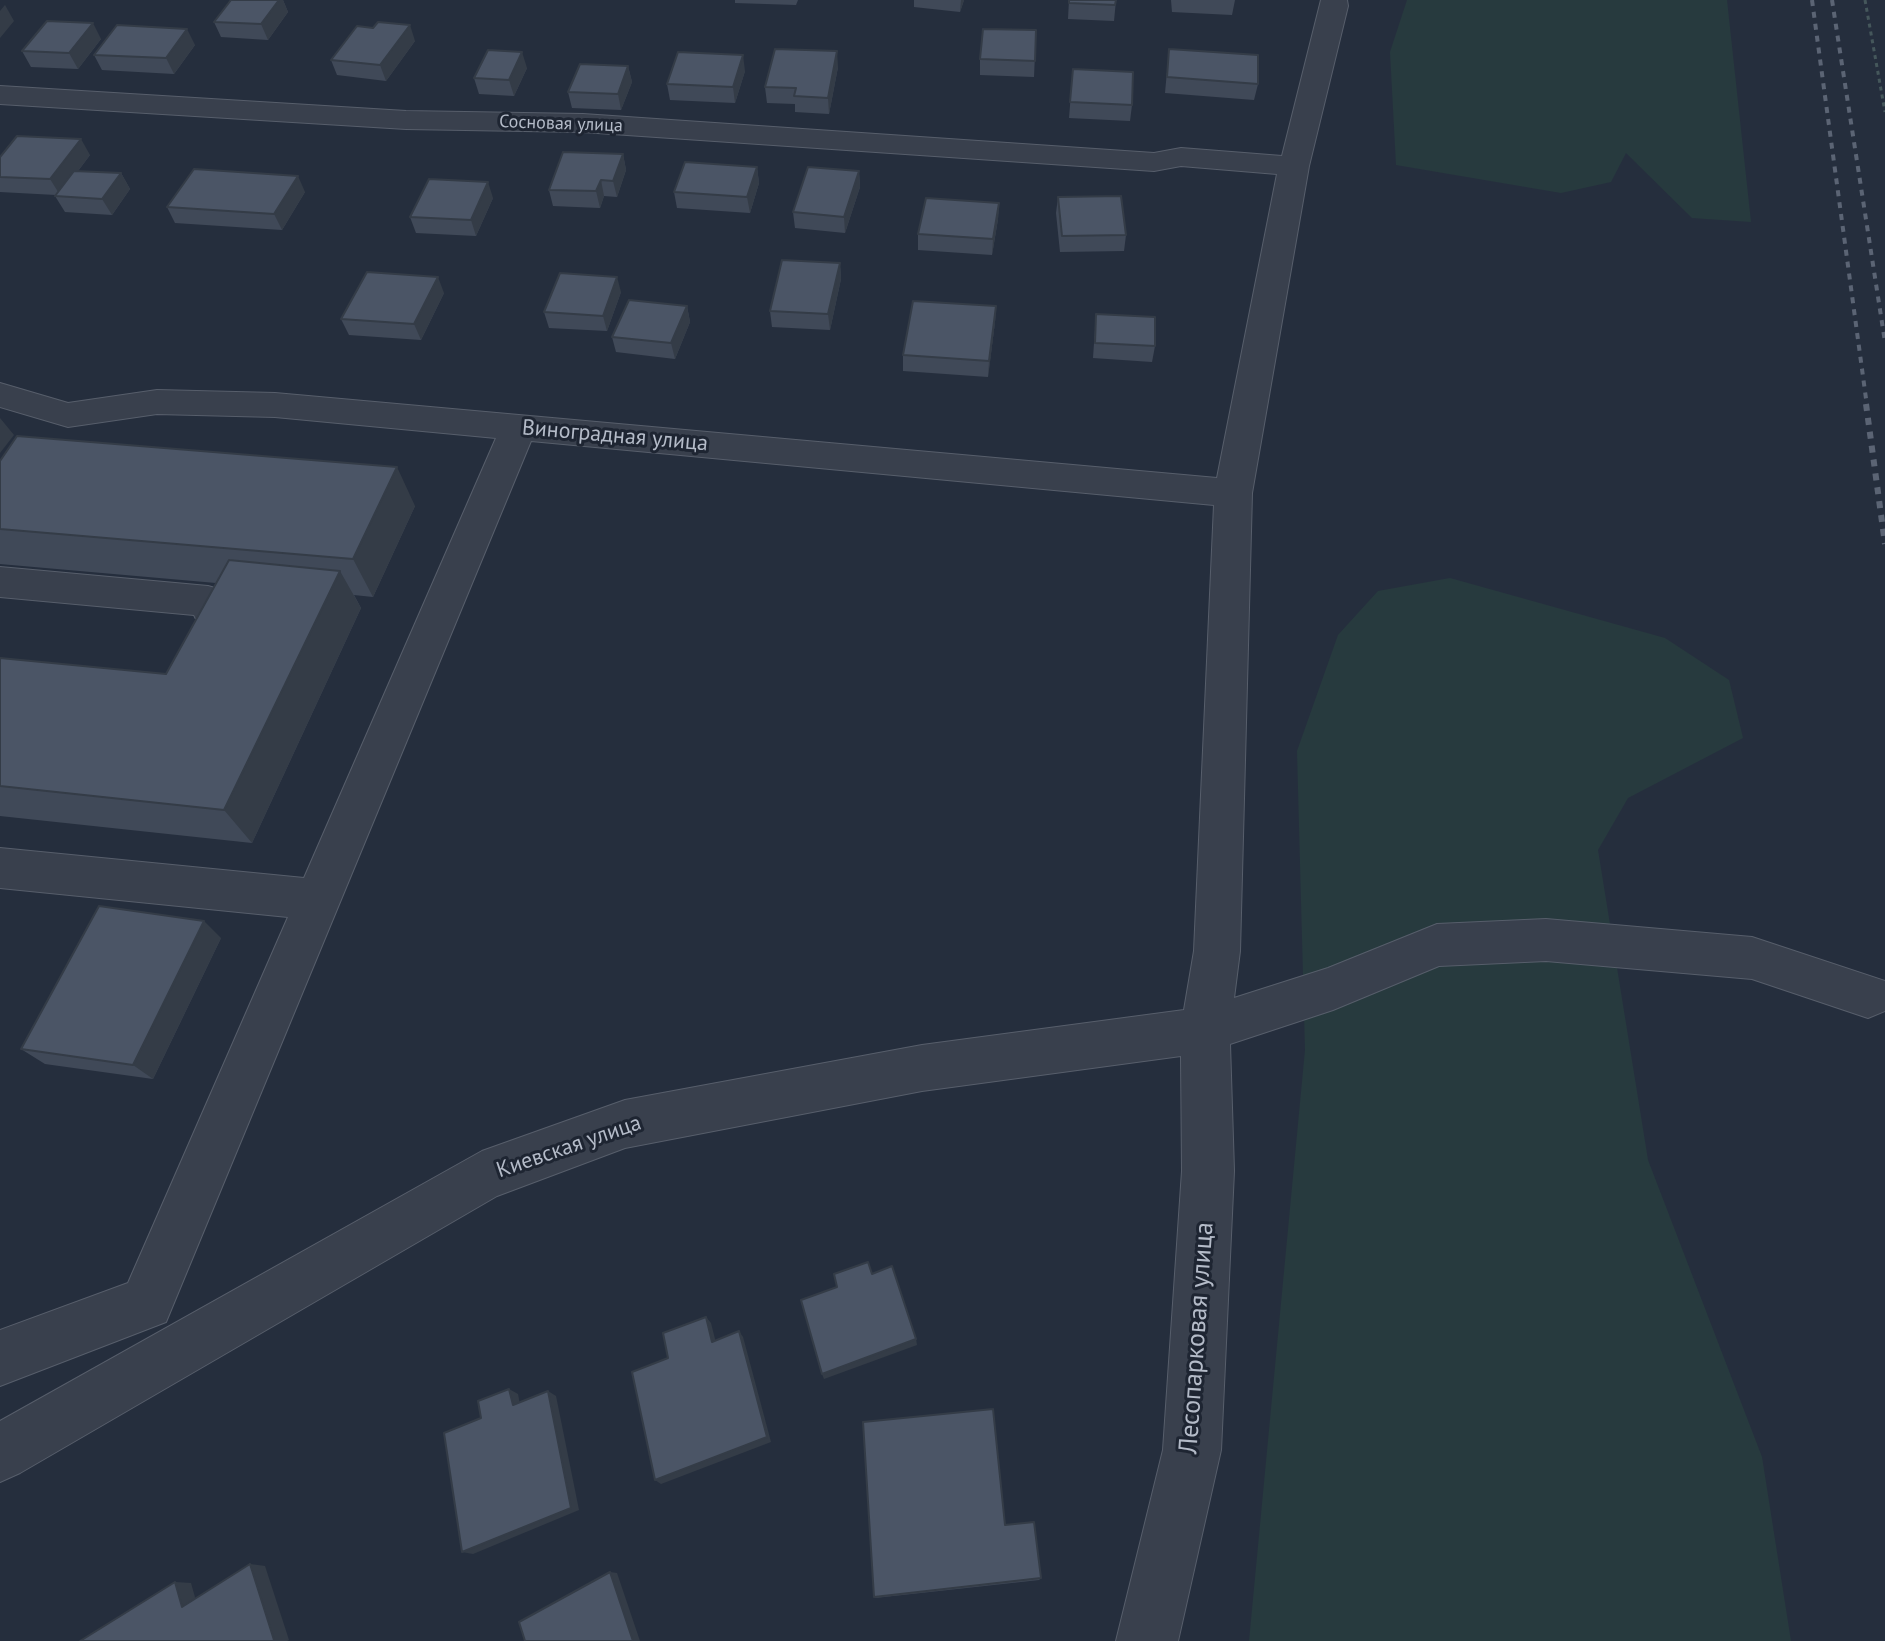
<!DOCTYPE html>
<meta charset="utf-8">
<style>
body{margin:0}
canvas{display:block;background:#252e3d}
</style>
<canvas width="1885" height="1641"></canvas>
<script>
const c = document.querySelector('canvas').getContext('2d');
c.lineJoin = 'round';
function fillPath(path, color) {
  c.fillStyle = color;
  c.fill(path, 'evenodd');
}
function shape(rows) {
  const path = new Path2D();
  for (const r of rows) {
    path.moveTo(r[0], r[1]);
    for (let i = 2; i < r.length; i += 2) path.lineTo(r[i], r[i + 1]);
  }
  return path;
}
function strokePath(path, color, width, dash) {
  c.strokeStyle = color;
  c.lineWidth = width;
  c.lineCap = dash ? 'butt' : 'round';
  c.setLineDash(dash || []);
  c.stroke(path);
}
function write(font, color, halo, rows, align = 'center') {
  c.font = font + ' "PT Sans",sans-serif';
  c.lineWidth = 6;
  c.setLineDash([]);
  c.textBaseline = 'middle';
  c.strokeStyle = halo;
  c.fillStyle = color;
  for (const [text, x, y, turn = 0] of rows) {
    c.save();
    c.translate(x, y);
    c.rotate((+turn || 0) * Math.PI / 180);
    c.textAlign = isNaN(turn) ? turn : align;
    if (halo) c.strokeText(text, 0, 0);
    c.fillText(text, 0, 0);
    c.restore();
  }
}
fillPath(shape([
 [1407,0,1727,0,1751,222,1692,218,1626,153,1611,182,1561,193,1396,165,1390,52],
 [1450,578,1665,638,1729,680,1743,738,1628,798,1598,850,1648,1160,1762,1457,1791,1641,1249,1641,1305,1050,1297,751,1338,635,1378,591]
]), '#273a3e');
const minor = shape([
 [1321,0,1347,0,1348,6,1309,166,1252,493,1240,951,1234,998,1328,968,1437,924,1546,919,1752,937,1885,981,1885,1011,1868,1018,1752,979,1546,961,1439,966,1333,1010,1230,1044,1234,1171,1221,1450,1178,1641,1116,1641,1163,1450,1182,1171,1181,1056,922,1091,625,1148,497,1196,20,1473,0,1482,0,1421,482,1151,625,1100,922,1045,1184,1010,1194,951,1214,505,531,441,166,1322,0,1386,0,1330,128,1283,288,917,0,888,0,848,304,878,496,438,275,417,157,414,68,427,0,407,0,383,68,403,157,390,275,393,1217,478,1277,174,1181,166,1154,171,583,132,406,129,0,104,0,86,406,111,583,114,1154,153,1181,148,1282,156,1321,0],
 [0,567,208,586,222,590,238,624,216,663,202,668,188,663,182,652,198,623,194,615,0,597,0,567]
]);
strokePath(minor, '#575e6b', 2);
strokePath(shape([
 [1865,0,1885,112]
]), '#45575b', 3, [4, 4]);
fillPath(minor, '#39404d');
strokePath(shape([
 [1812,0,1867,406],
 [1832,0,1885,342]
]), '#5b6474', 4, [6, 6]);
strokePath(shape([
 [1866,404,1885,544]
]), '#5b6474', 6, [7, 7]);
fillPath(shape([
 [231,0,283,0,288,12,268,40,221,37,214,22],
 [735,0,798,0,796,5,735,3],
 [914,0,964,0,960,12,914,7],
 [1069,0,1116,0,1114,21,1068,19],
 [1171,0,1235,0,1232,15,1172,12],
 [1036,30,1034,77,980,75,980,59],
 [101,39,78,69,31,67,22,51],
 [415,41,386,81,337,75,331,60],
 [195,45,174,74,102,70,94,55],
 [1169,49,1258,84,1254,100,1165,93],
 [628,66,632,82,621,110,572,108,568,92],
 [838,67,829,114,795,112,795,104,767,103,765,87],
 [527,68,514,96,479,94,474,78],
 [1073,69,1132,105,1130,121,1069,118],
 [745,71,735,103,670,100,667,84],
 [623,154,626,170,617,197,604,196,600,208,553,206,549,190],
 [90,155,78,171,121,173,130,189,112,215,65,212,55,196,56,195,0,192,0,157],
 [757,167,759,183,750,213,677,208,674,192],
 [859,171,860,187,845,233,795,228,793,212],
 [305,192,282,230,175,223,167,207],
 [1058,197,1126,235,1124,251,1060,252,1056,213],
 [493,198,476,236,416,233,410,217],
 [999,203,998,219,992,255,918,250,918,234],
 [840,263,841,279,830,330,772,327,770,311],
 [621,292,607,331,549,328,544,312],
 [444,293,421,340,349,335,341,319],
 [687,306,690,322,675,359,616,352,612,337],
 [996,306,995,322,988,377,903,371,903,355],
 [1096,314,1155,346,1152,362,1093,358],
 [0,461,415,506,373,597,354,595,361,608,252,843,0,816,0,658,166,674,216,583,0,564],
 [221,938,153,1079,45,1064,21,1049],
 [1005,1525,1041,1578,1039,1580,875,1598,874,1597]
]), '#404958');
fillPath(shape([
 [279,0,283,0,288,12,268,40,261,24],
 [961,0,964,0,960,12],
 [5,5,14,21,0,38,0,11],
 [93,23,101,39,78,69,69,53],
 [410,25,415,41,386,81,380,65],
 [187,29,195,45,174,74,166,58],
 [837,51,838,67,829,114,828,98],
 [522,52,527,68,514,96,509,80],
 [743,55,745,71,735,103,733,87],
 [628,66,632,82,621,110,618,94],
 [81,139,90,155,60,195,50,179],
 [623,154,626,170,617,197,613,181],
 [757,167,759,183,750,213,747,197],
 [859,171,860,187,845,233,844,217],
 [121,173,130,189,112,215,102,199],
 [298,176,305,192,282,230,274,214],
 [601,180,604,196,600,208,596,191],
 [488,182,493,198,476,236,471,220],
 [999,203,998,219,992,255,993,239],
 [840,263,841,279,830,330,828,314],
 [438,277,444,293,421,340,414,324],
 [617,277,621,292,607,331,603,316],
 [687,306,690,322,675,359,671,343],
 [996,306,995,322,988,377,989,361],
 [0,418,14,435,0,453],
 [397,467,415,506,373,597,353,559],
 [340,571,361,608,252,843,224,810],
 [204,921,221,938,153,1079,133,1065],
 [706,1317,711,1323,717,1347,712,1342],
 [739,1331,743,1337,771,1442,661,1484,655,1480],
 [916,1339,917,1345,824,1379,822,1374],
 [509,1389,518,1394,521,1410,513,1405],
 [548,1391,556,1396,579,1510,473,1554,462,1552],
 [250,1564,265,1566,289,1640,287,1641,273,1641],
 [610,1572,617,1573,640,1641,633,1641],
 [175,1582,191,1583,198,1608,182,1607]
]), '#343c47');
const building = shape([
 [231,0,279,0,261,24,214,22,231,0],
 [1069,0,1116,0,1115,5,1069,3,1069,0],
 [47,21,93,23,69,53,22,51,47,21],
 [378,22,410,25,380,65,331,60,357,26,373,28,378,22],
 [117,25,187,29,166,58,94,55,117,25],
 [983,29,1036,30,1035,61,980,59,983,29],
 [775,49,837,51,828,98,794,96,796,88,765,87,775,49],
 [1169,49,1258,55,1258,84,1167,77,1169,49],
 [488,50,522,52,509,80,474,78,488,50],
 [678,52,743,55,733,87,667,84,678,52],
 [580,64,628,66,618,94,568,92,580,64],
 [1073,69,1133,72,1132,105,1070,102,1073,69],
 [17,136,81,139,50,179,0,177,0,157,17,136],
 [563,152,623,154,613,181,601,180,596,191,549,190,563,152],
 [685,162,757,167,747,197,674,192,685,162],
 [808,167,859,171,844,217,793,212,808,167],
 [194,169,298,176,274,214,167,207,194,169],
 [74,171,121,173,102,199,55,196,74,171],
 [429,179,488,182,471,220,410,217,429,179],
 [1121,196,1126,235,1062,236,1058,197,1121,196],
 [926,198,999,203,993,239,918,234,926,198],
 [782,260,840,263,828,314,770,311,782,260],
 [367,272,438,277,414,324,341,319,367,272],
 [560,273,617,277,603,316,544,312,560,273],
 [629,300,687,306,671,343,612,337,629,300],
 [913,301,996,306,989,361,903,355,913,301],
 [1096,314,1155,317,1155,346,1095,343,1096,314],
 [17,436,397,467,353,559,0,529,0,461,17,436],
 [229,560,340,571,224,810,0,786,0,658,166,674,229,560],
 [99,906,204,921,133,1065,21,1049,99,906],
 [868,1262,872,1274,892,1266,916,1339,822,1374,801,1300,837,1287,834,1274,868,1262],
 [706,1317,712,1342,739,1331,767,1437,655,1480,632,1372,668,1358,663,1333,706,1317],
 [509,1389,513,1405,548,1391,571,1508,462,1552,444,1433,481,1418,478,1401,509,1389],
 [993,1409,1005,1525,1034,1522,1041,1578,874,1597,863,1422,993,1409],
 [250,1564,274,1640,273,1641,80,1641,175,1582,182,1607,250,1564],
 [610,1572,633,1641,525,1641,519,1622,610,1572]
]);
fillPath(building, '#4b5566');
strokePath(building, '#343c47', 2);
write('18px', '#b4bbc8', '#1e2532', [
 ["Сосновая улица",561,124,2]
]);
write('22px', '#b4bbc8', '#1e2532', [
 ["Виноградная улица",615,436,5],
 ["Киевская улица",569,1147,-19]
]);
write('26px', '#b4bbc8', '#1e2532', [
 ["Лесопарковая улица",1197,1338,-86]
]);
</script>
